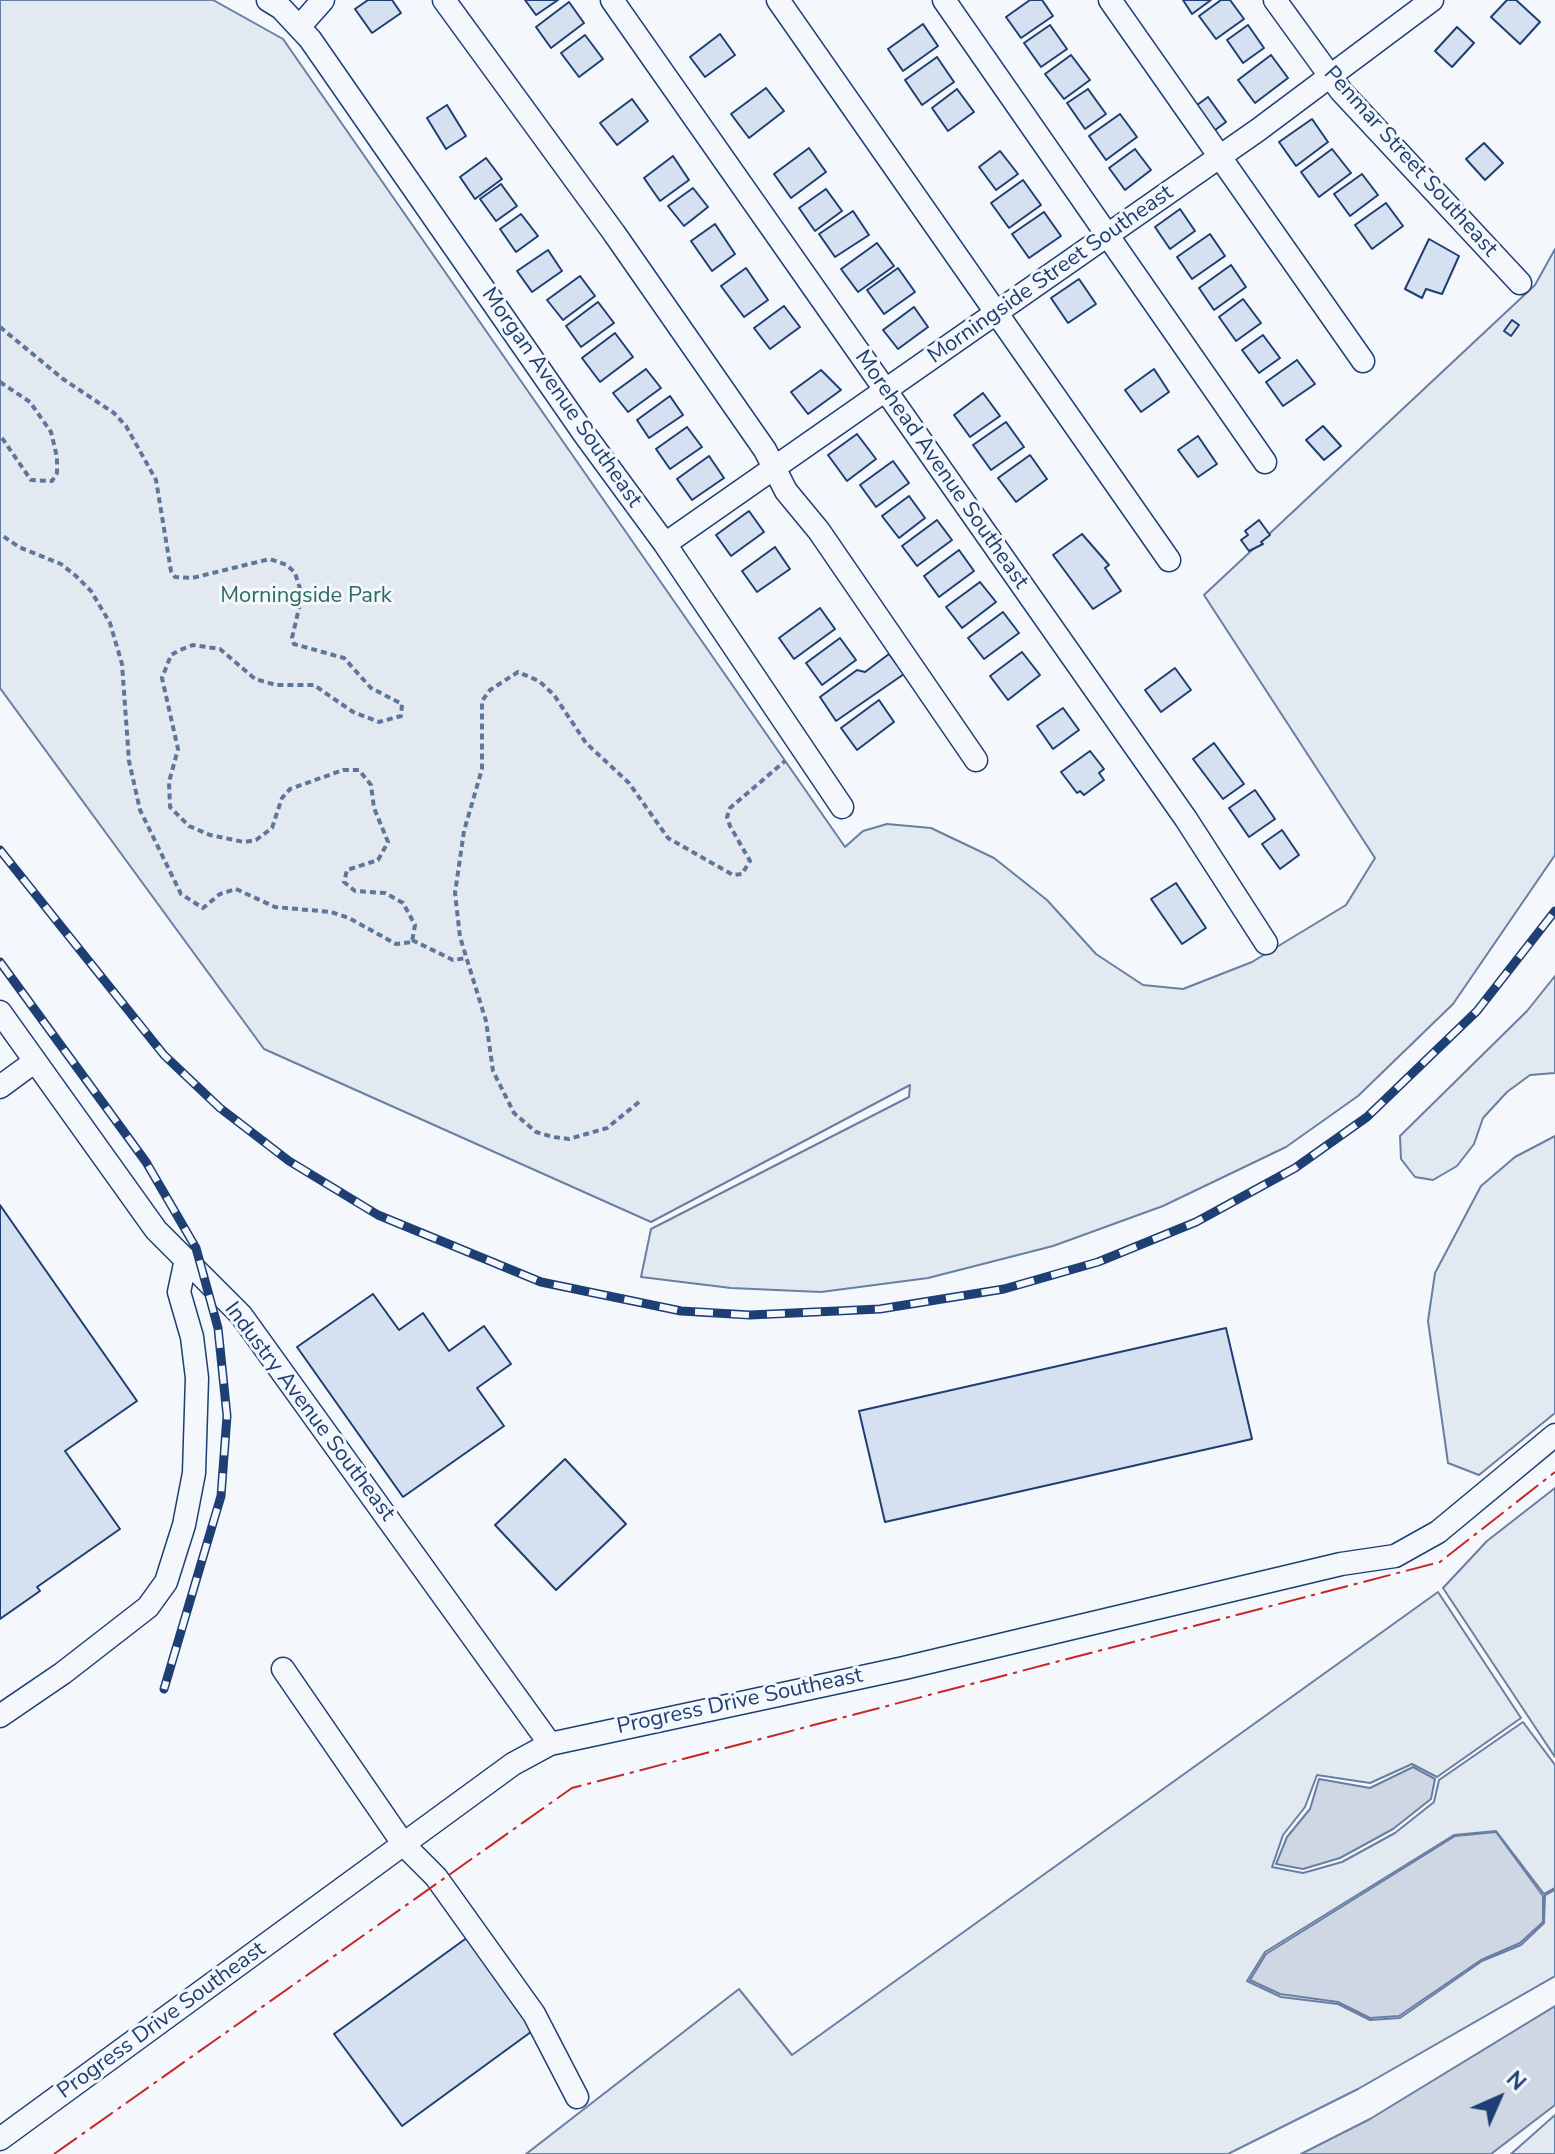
<!DOCTYPE html>
<style>
body{margin:0}
#map{position:relative;width:1555px;height:2154px;overflow:hidden;background:#f4f7fb;font-family:"Nunito Sans",sans-serif}
canvas{display:block}
.north{position:absolute;left:1459px;top:2058px;width:80px;height:80px;-webkit-text-stroke:6px #f4f7fb;paint-order:stroke;rotate:45deg;font-size:22px;font-weight:700;line-height:32px;text-align:center;color:#1d3f73}
.north::after{content:'';display:block;margin:auto;width:28px;height:36px;background:#1d3f73;clip-path:polygon(50% 0,100% 100%,50% 72%,0 100%)}
</style>
<div id="map">
<canvas width="1555" height="2154"></canvas>
<div class="north">N</div>
</div>
<script>
const c = document.querySelector('canvas').getContext('2d');
c.lineJoin = 'round';
function fillPath(path, color) {
  c.fillStyle = color;
  c.fill(path, 'evenodd');
}
function shape(rows) {
  const path = new Path2D();
  for (const r of rows) {
    path.moveTo(r[0], r[1]);
    for (let i = 2; i < r.length; i += 2) path.lineTo(r[i], r[i + 1]);
  }
  return path;
}
function strokePath(path, color, width, dash) {
  c.strokeStyle = color;
  c.lineWidth = width;
  c.lineCap = dash ? 'butt' : 'round';
  c.setLineDash(dash || []);
  c.stroke(path);
}
function write(font, color, halo, rows, align = 'center') {
  c.font = font + ' "Nunito Sans",sans-serif';
  c.lineWidth = 6;
  c.setLineDash([]);
  c.textBaseline = 'middle';
  c.strokeStyle = halo;
  c.fillStyle = color;
  for (const [text, x, y, turn = 0] of rows) {
    c.save();
    c.translate(x, y);
    c.rotate((+turn || 0) * Math.PI / 180);
    c.textAlign = isNaN(turn) ? turn : align;
    if (halo) c.strokeText(text, 0, 0);
    c.fillText(text, 0, 0);
    c.restore();
  }
}
const green = shape([
 [0,0,213,0,283,39,845,847,863,831,887,824,931,828,994,858,1047,900,1096,954,1143,985,1183,989,1252,962,1346,905,1375,858,1204,595,1535,285,1555,249,1555,855,1453,1004,1358,1096,1286,1147,1163,1206,1053,1246,928,1278,821,1292,731,1288,641,1277,651,1229,909,1097,910,1085,651,1222,264,1049,0,688,0,0],
 [1555,976,1555,1073,1530,1075,1507,1092,1483,1118,1474,1144,1457,1166,1433,1180,1415,1177,1401,1159,1400,1136,1527,1011,1555,976],
 [1555,1136,1555,1413,1479,1475,1448,1463,1428,1321,1435,1273,1481,1186,1515,1157,1555,1136],
 [1555,1488,1555,1757,1443,1588,1487,1541,1555,1488],
 [1438,1592,1521,1718,1437,1777,1412,1764,1370,1783,1317,1775,1305,1807,1283,1835,1272,1867,1303,1873,1342,1862,1395,1833,1434,1802,1439,1780,1523,1722,1555,1765,1555,1888,1544,1894,1496,1831,1454,1835,1265,1952,1247,1981,1281,1997,1338,2004,1370,2020,1400,2018,1482,1961,1521,1945,1544,1923,1545,1895,1555,1890,1555,1976,1358,2089,1228,2154,526,2154,739,1989,792,2055,1438,1592],
 [1555,2115,1555,2154,1511,2154,1555,2115]
]);
fillPath(green, '#e3e9f0');
strokePath(green, '#687fa3', 2);
const water = shape([
 [1413,1767,1435,1779,1431,1799,1393,1829,1340,1858,1303,1869,1276,1864,1287,1837,1310,1809,1319,1779,1370,1788,1413,1767],
 [1496,1832,1543,1896,1543,1922,1520,1943,1481,1960,1399,2016,1370,2018,1338,2002,1280,1994,1250,1980,1266,1954,1455,1836,1496,1832],
 [1555,2006,1555,2105,1491,2154,1301,2154,1370,2119,1555,2006]
]);
fillPath(water, '#cfd7e4');
strokePath(water, '#687fa3', 2);
const building = shape([
 [368,0,392,0,401,13,372,33,355,9,368,0],
 [525,0,558,0,536,15,525,0],
 [1030,0,1042,0,1053,16,1021,38,1006,17,1030,0],
 [1183,0,1211,0,1192,14,1183,0],
 [1221,0,1230,0,1244,19,1216,39,1199,16,1221,0],
 [1507,0,1516,0,1540,22,1520,44,1491,17,1507,0],
 [569,2,584,23,551,48,536,27,569,2],
 [923,24,938,46,903,71,888,49,923,24],
 [1050,25,1067,49,1041,67,1024,43,1050,25],
 [1248,25,1264,48,1243,63,1227,40,1248,25],
 [1457,27,1474,43,1452,67,1435,51,1457,27],
 [720,34,735,55,705,77,690,57,720,34],
 [585,35,603,59,579,77,561,53,585,35],
 [1071,55,1090,80,1064,99,1045,74,1071,55],
 [1271,55,1288,78,1255,103,1238,80,1271,55],
 [937,57,954,82,922,105,905,80,937,57],
 [766,88,784,111,749,138,731,114,766,88],
 [957,89,974,112,948,131,932,108,957,89],
 [1088,89,1106,114,1085,129,1067,103,1088,89],
 [1208,97,1226,122,1211,133,1193,108,1208,97],
 [632,99,648,121,617,145,600,123,632,99],
 [447,105,466,136,446,149,427,118,447,105],
 [1120,114,1137,137,1106,160,1089,136,1120,114],
 [1312,119,1328,142,1296,166,1279,142,1312,119],
 [1484,143,1503,163,1485,180,1466,159,1484,143],
 [809,148,826,172,791,198,774,174,809,148],
 [1135,149,1151,170,1125,190,1109,168,1135,149],
 [1332,149,1351,173,1319,197,1301,172,1332,149],
 [1000,151,1018,174,996,190,979,167,1000,151],
 [673,156,689,180,660,201,644,178,673,156],
 [486,158,502,179,475,199,460,177,486,158],
 [1362,174,1378,195,1350,216,1334,194,1362,174],
 [1023,180,1041,205,1009,228,991,203,1023,180],
 [501,184,517,206,496,221,480,199,501,184],
 [693,188,708,207,684,226,668,206,693,188],
 [826,189,842,211,815,231,799,208,826,189],
 [1386,203,1403,226,1372,249,1355,225,1386,203],
 [1180,209,1195,231,1170,249,1155,227,1180,209],
 [853,211,869,235,835,257,819,234,853,211],
 [1044,212,1061,236,1029,258,1012,234,1044,212],
 [521,214,538,236,516,252,500,229,521,214],
 [715,224,735,254,712,271,691,241,715,224],
 [1210,234,1225,256,1192,279,1177,257,1210,234],
 [1429,239,1459,256,1442,294,1426,289,1422,298,1405,289,1429,239],
 [877,243,894,266,858,292,841,269,877,243],
 [548,250,562,271,532,292,517,271,548,250],
 [1231,265,1246,287,1214,310,1199,288,1231,265],
 [746,268,768,300,744,317,721,286,746,268],
 [898,268,915,292,884,314,867,290,898,268],
 [580,276,595,296,563,320,547,300,580,276],
 [1079,279,1096,304,1068,323,1051,298,1079,279],
 [1243,299,1261,323,1236,341,1219,317,1243,299],
 [598,302,614,323,581,347,566,326,598,302],
 [784,306,800,327,770,349,754,328,784,306],
 [914,307,928,327,898,349,883,330,914,307],
 [1512,320,1519,325,1511,336,1504,331,1512,320],
 [615,333,633,357,600,382,582,358,615,333],
 [1263,335,1280,358,1259,373,1242,350,1263,335],
 [1297,360,1315,384,1283,406,1266,382,1297,360],
 [646,369,661,388,628,412,613,393,646,369],
 [1154,369,1169,392,1141,412,1125,390,1154,369],
 [821,370,841,390,808,414,791,392,821,370],
 [983,393,1000,416,970,437,954,415,983,393],
 [670,396,683,415,649,438,637,420,670,396],
 [1006,422,1024,447,991,470,973,445,1006,422],
 [1323,426,1341,446,1324,460,1306,440,1323,426],
 [687,427,702,447,670,469,656,449,687,427],
 [857,434,876,459,847,481,828,455,857,434],
 [1198,436,1217,464,1198,477,1178,450,1198,436],
 [1030,455,1047,479,1016,502,998,478,1030,455],
 [709,456,724,478,692,500,677,479,709,456],
 [893,461,909,483,876,507,860,485,893,461],
 [909,496,925,518,899,538,882,516,909,496],
 [749,511,764,532,731,556,716,535,749,511],
 [937,520,952,540,917,566,902,546,937,520],
 [1259,520,1270,535,1261,542,1263,544,1249,551,1241,540,1248,535,1245,531,1259,520],
 [1082,534,1109,565,1105,568,1121,591,1093,609,1053,555,1082,534],
 [775,547,790,569,757,592,742,571,775,547],
 [959,550,974,571,939,597,924,576,959,550],
 [980,582,996,602,962,628,946,607,980,582],
 [820,608,835,629,794,659,779,638,820,608],
 [1003,612,1019,633,984,659,968,638,1003,612],
 [840,638,856,660,822,685,806,663,840,638],
 [1022,652,1040,675,1008,700,990,676,1022,652],
 [889,654,904,674,836,721,820,697,857,670,865,672,889,654],
 [1175,668,1191,690,1161,712,1145,690,1175,668],
 [879,700,894,722,857,750,841,728,879,700],
 [1063,708,1079,730,1053,749,1037,726,1063,708],
 [1214,743,1244,784,1223,799,1193,759,1214,743],
 [1090,751,1104,769,1099,773,1104,780,1084,795,1080,791,1077,793,1061,772,1090,751],
 [1255,790,1275,819,1249,837,1229,808,1255,790],
 [1282,830,1299,855,1280,869,1262,844,1282,830],
 [1176,883,1206,928,1182,944,1151,899,1176,883],
 [0,1205,137,1401,65,1451,120,1529,37,1587,40,1591,0,1619,0,1205],
 [373,1294,399,1330,423,1313,449,1351,484,1326,511,1364,477,1388,504,1426,403,1497,297,1347,373,1294],
 [1226,1328,1252,1439,885,1522,859,1411,1226,1328],
 [565,1459,626,1524,556,1590,495,1525,565,1459],
 [468,1937,535,2029,402,2126,334,2034,468,1937]
]);
fillPath(building, '#d5e0f0');
strokePath(building, '#1d3f73', 2);
const minor = shape([
 [268,0,281,8,310,39,585,435,665,544,842,807],
 [444,0,614,233,765,450,786,491,819,531,976,760],
 [612,0,1186,819,1266,943],
 [778,0,1169,560],
 [944,0,1265,462],
 [1110,0,1363,361],
 [1275,0,1341,91,1520,283],
 [300,26,323,0],
 [665,544,1258,130,1432,0],
 [0,1012,156,1230,241,1315,550,1744],
 [0,1087,34,1062],
 [283,1669,404,1845,436,1877,534,2014,577,2097],
 [0,1716,63,1673,148,1607,166,1582,184,1525,194,1473,197,1378,192,1337,179,1292,186,1259],
 [0,2139,513,1764,550,1744,904,1668,1341,1564,1395,1556,1438,1532,1555,1435]
]);
strokePath(minor, '#1d3f73', 25);
strokePath(shape([
 [0,327,63,379,114,413,126,426,156,480,171,571,175,577,192,578,270,559,287,565,295,573,302,595,292,638,294,644,344,658,371,688,402,704,401,716,379,722,353,712,314,685,276,685,255,679,220,649,193,645,180,650,171,655,162,678,178,749,169,782,170,807,189,826,210,835,244,842,256,840,272,828,282,798,290,789,343,770,359,770,371,785,374,808,388,842,378,860,347,870,344,882,355,891,385,893,403,903,415,925,412,942,396,944,349,918,331,912,275,907,236,889,220,894,203,908,181,894,140,810,129,761,122,664,110,623,91,591,76,576,61,564,19,547,0,534],
 [0,382,30,402,51,432,57,457,57,473,52,481,31,480,0,435],
 [412,940,453,960,467,958],
 [639,1102,607,1128,569,1139,553,1137,536,1132,514,1113,493,1071,486,1021,460,937,455,893,464,831,482,769,482,701,490,690,518,672,539,681,554,695,586,743,629,783,668,838,733,875,742,874,750,861,730,826,727,817,730,808,785,761]
]), '#5e769c', 4, [6, 4]);
strokePath(minor, '#f4f7fb', 22);
const rail = shape([
 [0,850,164,1055,220,1108,289,1161,378,1215,541,1282,681,1311,750,1315,880,1309,1004,1289,1098,1262,1196,1222,1295,1168,1367,1117,1477,1011,1555,911],
 [0,962,146,1162,196,1248,218,1328,227,1416,221,1496,164,1689]
]);
strokePath(rail, '#1d3f73', 9);
strokePath(rail, '#f4f7fb', 6, [18]);
strokePath(shape([
 [54,2154,572,1788,1440,1562,1555,1472]
]), '#c62828', 2, [28, 6, 4, 6]);
write('22px', '#1d3f73', '#f4f7fb', [
 ["Penmar Street Southeast",1410,162,48],
 ["Morningside Street Southeast",1051,275,-35],
 ["Morgan Avenue Southeast",561,398,55],
 ["Morehead Avenue Southeast",941,470,55],
 ["Industry Avenue Southeast",309,1412,53],
 ["Progress Drive Southeast",740,1702,-12],
 ["Progress Drive Southeast",162,2021,-36]
]);
write('22px', '#2c6c60', '#f4f7fb', [
 ["Morningside Park",306,597]
]);
</script>
